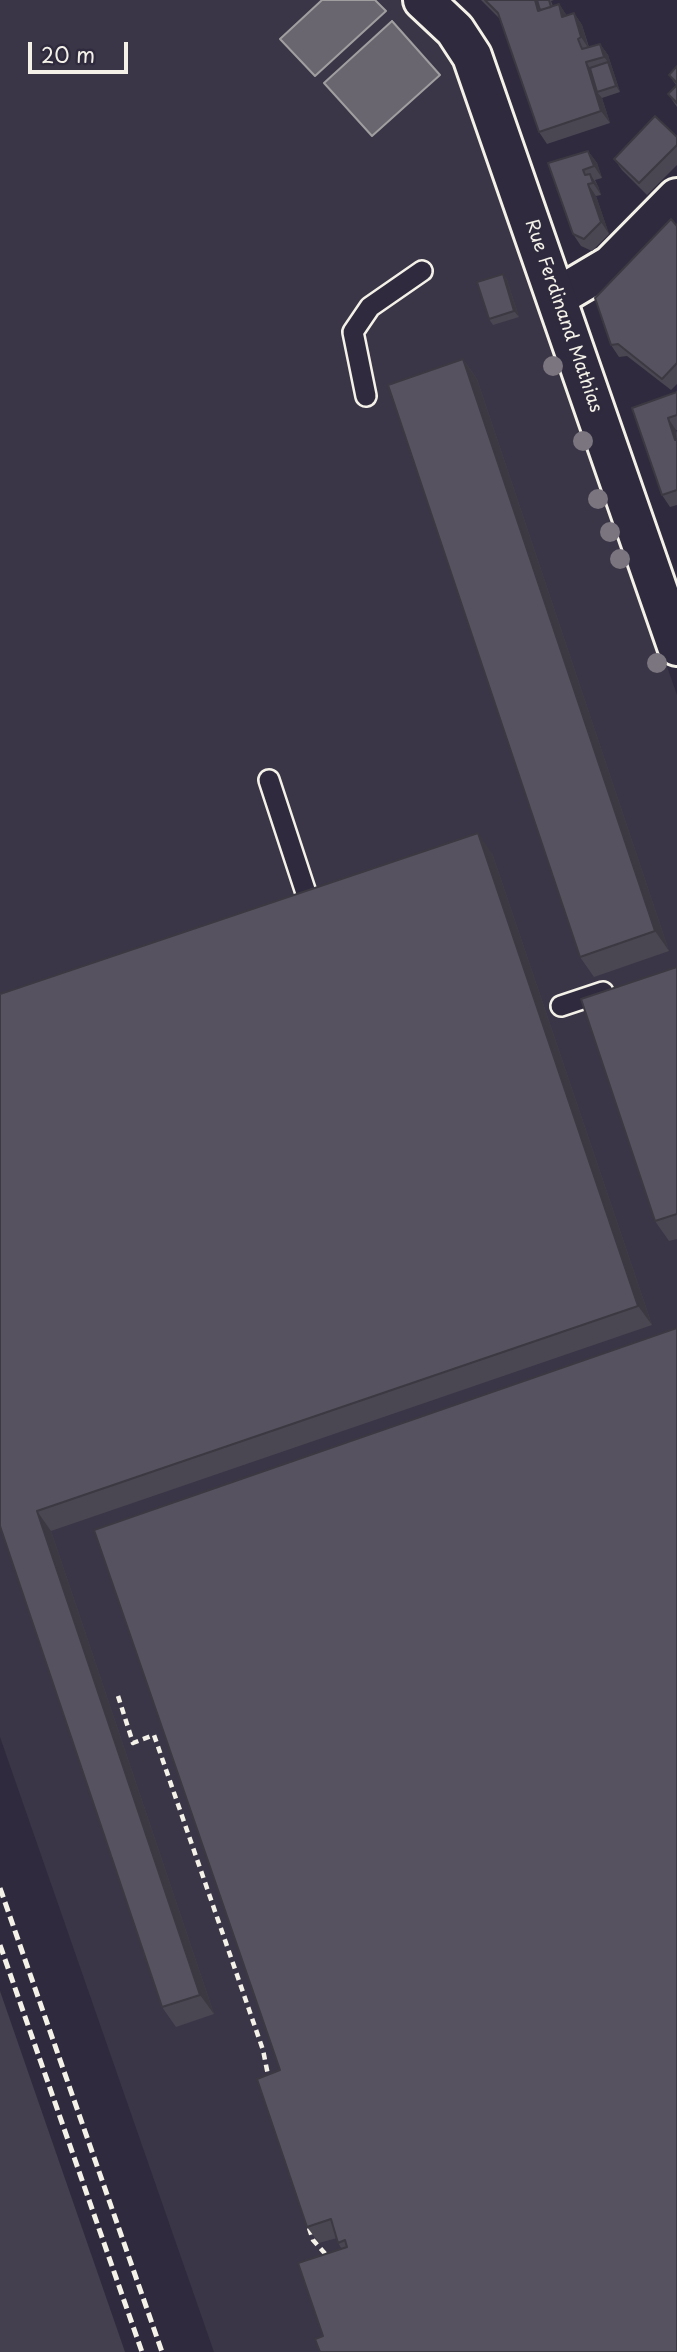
<!DOCTYPE html>
<style>
body{margin:0}
#map{position:relative;width:677px;height:2352px;overflow:hidden;background:#2f2a3d;font-family:"Playpen Sans",sans-serif}
canvas{display:block}
.scale{position:absolute;left:28px;top:42px;width:100px;height:32px;box-sizing:border-box;border:4px solid #f4f1e8;border-top:0;padding-left:9px;font-size:21px;line-height:24px;white-space:nowrap;color:#f4f1e8;-webkit-text-stroke:5px #2f2a3d;paint-order:stroke}
</style>
<div id="map">
<canvas width="677" height="2352"></canvas>
<div class="scale">20 m</div>
</div>
<script>
const c = document.querySelector('canvas').getContext('2d');
c.lineJoin = 'round';
function fillPath(path, color) {
  c.fillStyle = color;
  c.fill(path, 'evenodd');
}
function shape(rows) {
  const path = new Path2D();
  for (const r of rows) {
    path.moveTo(r[0], r[1]);
    for (let i = 2; i < r.length; i += 2) path.lineTo(r[i], r[i + 1]);
  }
  return path;
}
function strokePath(path, color, width, dash) {
  c.strokeStyle = color;
  c.lineWidth = width;
  c.lineCap = dash ? 'butt' : 'round';
  c.setLineDash(dash || []);
  c.stroke(path);
}
function write(font, color, halo, rows, align = 'center') {
  c.font = font + ' "Playpen Sans",sans-serif';
  c.lineWidth = 5;
  c.setLineDash([]);
  c.textBaseline = 'middle';
  c.strokeStyle = halo;
  c.fillStyle = color;
  for (const [text, x, y, turn = 0] of rows) {
    c.save();
    c.translate(x, y);
    c.rotate((+turn || 0) * Math.PI / 180);
    c.textAlign = isNaN(turn) ? turn : align;
    if (halo) c.strokeText(text, 0, 0);
    c.fillText(text, 0, 0);
    c.restore();
  }
}
fillPath(shape([
 [0,0,400,0,438,36,454,60,677,695,677,2352,214,2352,0,1737]
]), '#3b3647');
fillPath(shape([
 [0,1991,125,2352,0,2352]
]), '#454050');
const water = shape([
 [322,0,375,0,386,11,315,76,280,39,322,0],
 [392,21,440,75,372,136,324,83,392,21]
]);
fillPath(water, '#6a6670');
strokePath(water, '#a19ea0', 2);
const service = shape([
 [366,396,353,332,370,307,422,271],
 [269,780,309,902],
 [561,1006,603,992]
]);
const minor = shape([
 [557,297,611,265,677,198]
]);
const tertiary = shape([
 [423,0,455,30,472,56,677,646]
]);
strokePath(service, '#f4f1e8', 24);
strokePath(minor, '#f4f1e8', 44);
strokePath(tertiary, '#f4f1e8', 44);
strokePath(shape([
 [118,1696,133,1743,154,1735,263,2050,269,2080],
 [309,2228,313,2240,329,2258]
]), '#f4f1e8', 4.5, [7, 5]);
strokePath(service, '#2f2a3d', 19);
strokePath(minor, '#2f2a3d', 38);
strokePath(tertiary, '#2f2a3d', 38);
strokePath(shape([
 [0,1888,162,2352],
 [0,1945,142,2352]
]), '#f4f1e8', 5, [10, 5]);
c.fillStyle = '#7a757e';
for (const [x, y] of [
 [553,366],
 [583,441],
 [598,499],
 [610,532],
 [620,559],
 [657,663]
]) {
  c.beginPath();
  c.arc(x, y, 10, 0, 2 * Math.PI);
  c.fill();
}
fillPath(shape([
 [481,0,554,0,551,1,553,6,559,4,567,16,574,13,582,25,589,47,600,44,608,55,620,92,602,98,610,123,547,144,539,132,500,19],
 [677,66,677,107,668,94,676,85,669,75],
 [677,137,677,165,647,195,622,170,614,159],
 [588,151,597,163,602,178,595,180,598,186,601,195,596,196,609,234,592,251,581,246,573,234,548,163],
 [677,223,677,384,671,390,627,356,619,357,611,345],
 [503,274,507,280,519,317,493,325,489,319],
 [463,359,477,379,669,951,594,977,580,957],
 [677,392,677,430,676,430,677,433,677,505,670,507,662,495,632,408],
 [492,853,652,1325,51,1531,214,2014,176,2027,162,2007,0,1526],
 [677,967,677,1239,669,1241,655,1221],
 [677,1328,323,2336,342,2249,338,2243,337,2238,319,2243,307,2227,280,2070]
]), '#4a4752');
fillPath(shape([
 [559,4,567,16,562,17],
 [574,13,582,25,589,49,581,37],
 [600,44,608,55,620,92,616,86,608,62,604,57],
 [586,62,594,74,597,92,602,98,610,123,601,111],
 [588,151,597,163,602,178,594,166],
 [590,174,598,186,601,195,593,183],
 [588,184,596,196,609,234,601,222],
 [503,274,507,280,519,317,514,311],
 [463,359,477,379,669,951,655,931],
 [668,418,676,430,677,442,675,440],
 [478,833,492,853,652,1325,638,1306],
 [37,1511,51,1531,214,2014,200,1995]
]), '#3c3942');
const building = shape([
 [485,0,535,0,538,11,559,4,562,17,574,13,581,37,578,39,582,49,600,44,604,57,586,62,601,111,539,132,498,13,485,0],
 [537,0,549,0,551,7,540,10,537,0],
 [608,62,616,86,597,92,590,68,608,62],
 [677,66,677,83,669,75,677,66],
 [677,85,677,103,668,94,677,85],
 [655,116,677,137,677,145,639,183,614,159,655,116],
 [588,151,594,166,583,170,585,175,590,174,593,183,588,184,601,222,584,239,573,234,548,163,588,151],
 [671,219,677,226,677,363,662,379,618,344,611,345,595,298,671,219],
 [503,274,514,311,489,319,477,282,503,274],
 [463,359,655,931,580,957,388,385,463,359],
 [677,392,677,415,668,418,675,440,677,439,677,490,662,495,632,408,677,392],
 [478,833,638,1306,37,1511,200,1995,162,2007,0,1526,0,994,478,833],
 [677,967,677,1214,655,1221,581,999,677,967],
 [677,1328,677,2352,320,2352,315,2339,323,2336,298,2263,347,2247,345,2240,338,2243,331,2219,307,2227,257,2079,280,2070,94,1530,677,1328]
]);
fillPath(building, '#56525f');
strokePath(building, '#3c3942', 2);
write('18px', '#f4f1e8', '#2f2a3d', [
 ["Rue Ferdinand Mathias",563,316,71]
]);
</script>
